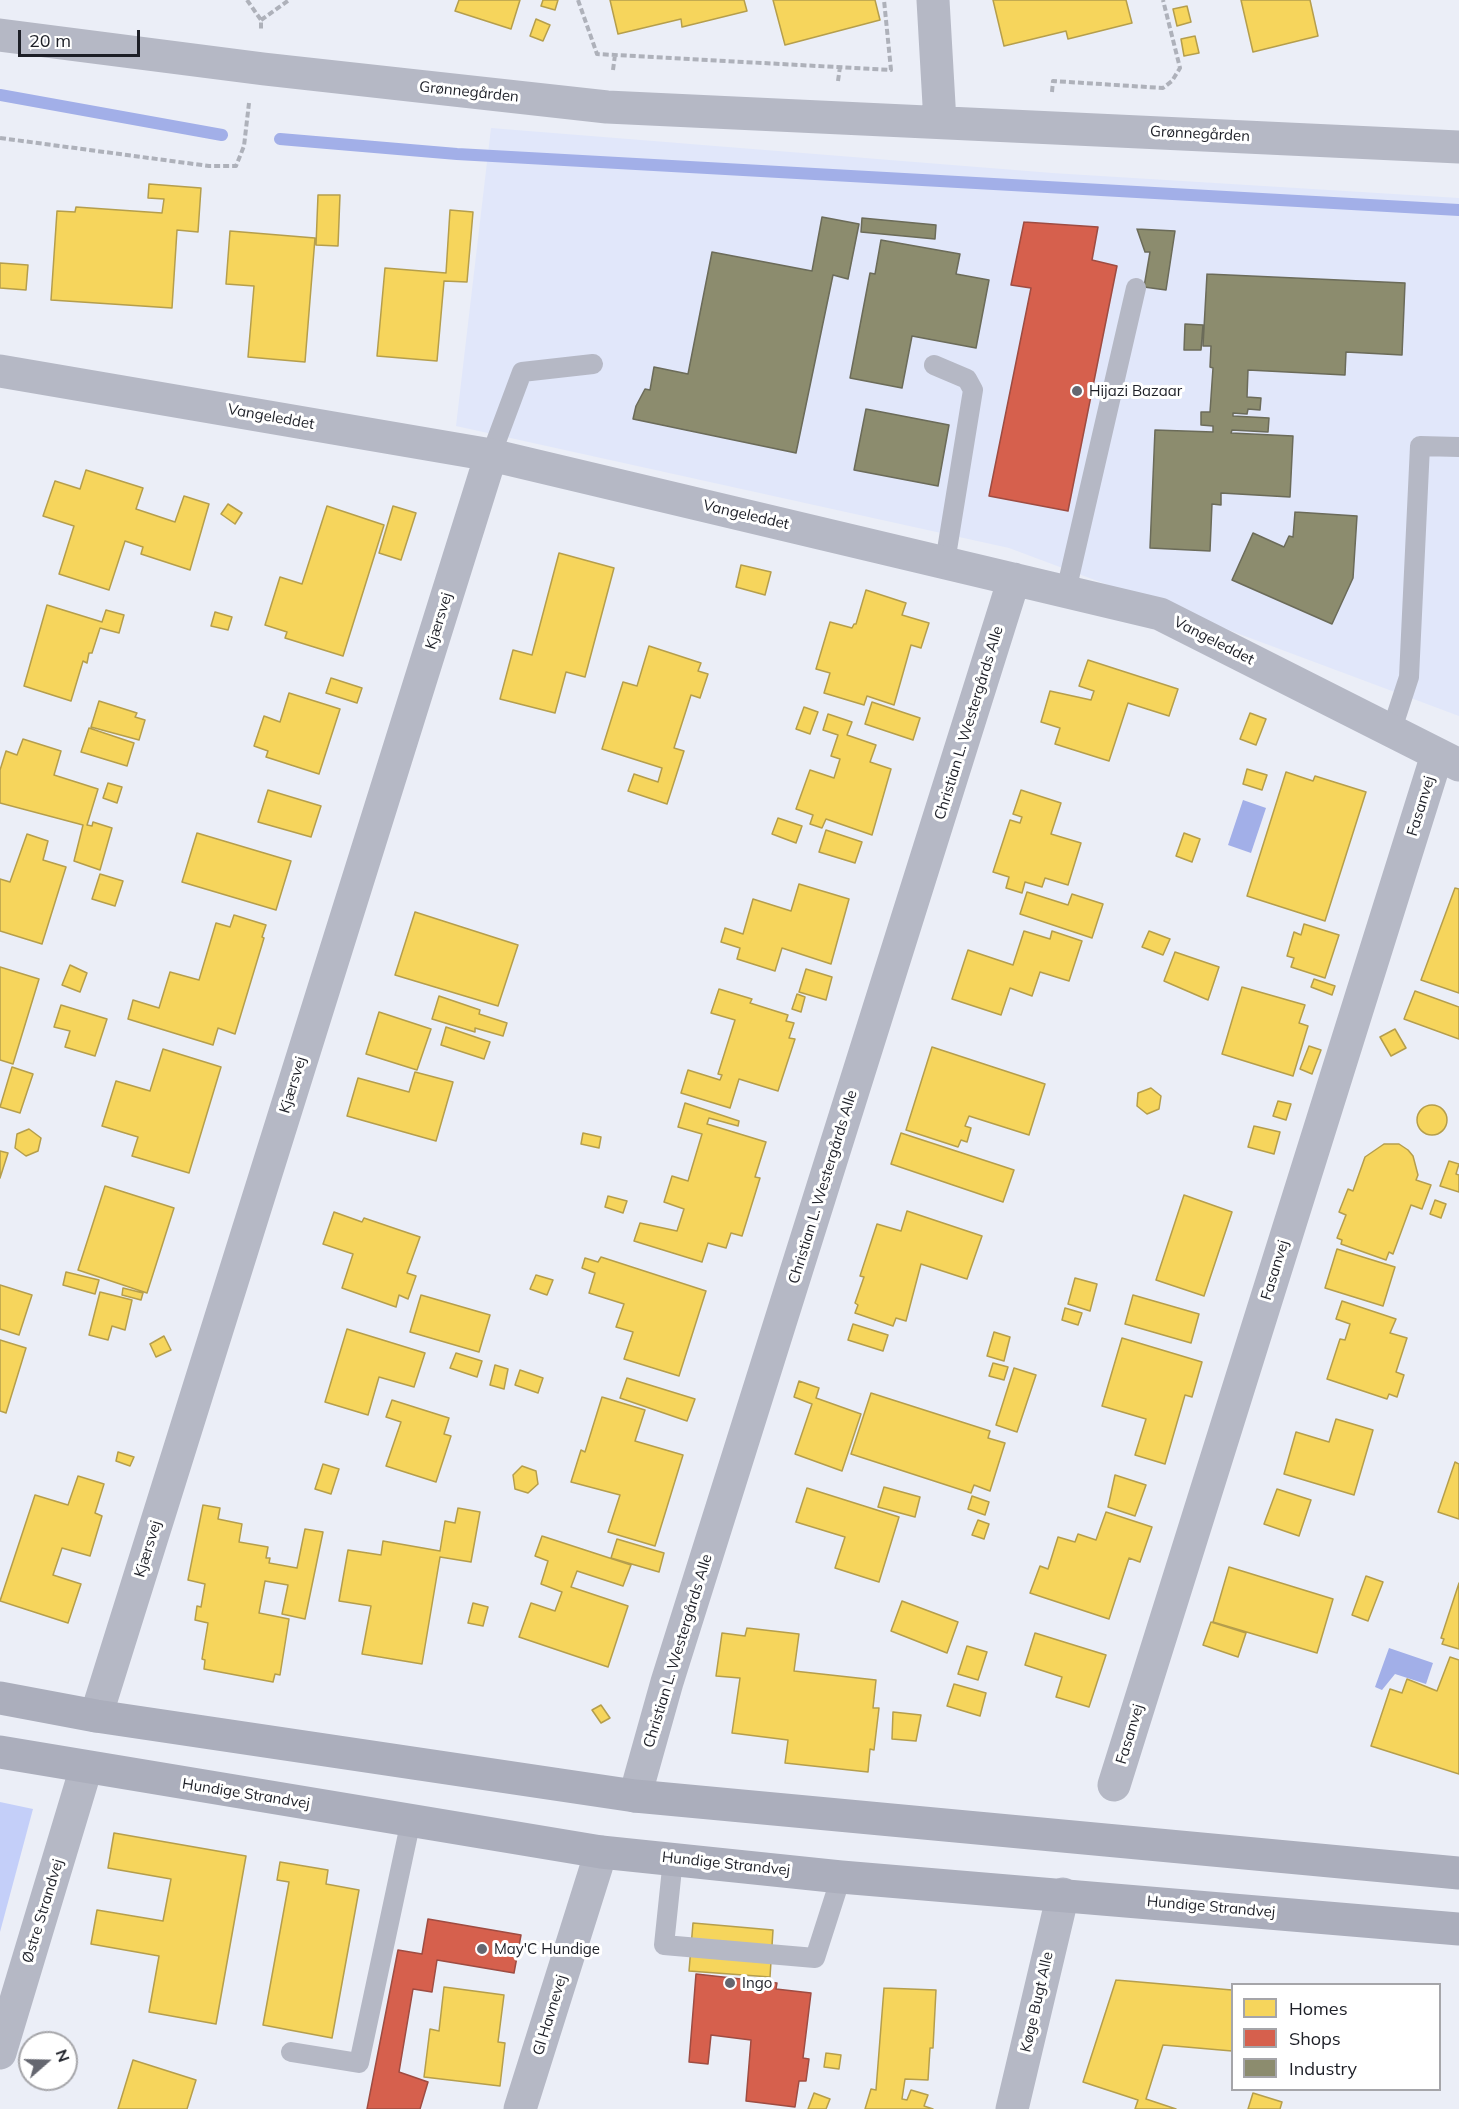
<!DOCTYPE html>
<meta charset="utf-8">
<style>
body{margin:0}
#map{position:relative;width:1459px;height:2109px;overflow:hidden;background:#ebeef7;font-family:Mulish,sans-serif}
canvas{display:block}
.legend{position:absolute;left:1231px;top:1983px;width:210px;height:108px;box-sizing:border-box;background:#fff;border:2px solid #a5a5a9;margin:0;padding:8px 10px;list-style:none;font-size:18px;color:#1d1f27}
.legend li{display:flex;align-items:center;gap:12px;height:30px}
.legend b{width:30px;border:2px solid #a5a5a9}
.north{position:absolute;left:18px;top:2031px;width:60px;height:60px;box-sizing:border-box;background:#fff;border:2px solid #a5a5a9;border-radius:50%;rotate:70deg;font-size:16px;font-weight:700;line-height:24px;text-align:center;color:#1d1f27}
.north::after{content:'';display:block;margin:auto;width:21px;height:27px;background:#656770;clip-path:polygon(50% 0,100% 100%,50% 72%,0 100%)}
.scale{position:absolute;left:18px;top:30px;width:122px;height:27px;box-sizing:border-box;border:3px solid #1d1f27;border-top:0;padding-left:8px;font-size:18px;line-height:21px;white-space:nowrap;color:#1d1f27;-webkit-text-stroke:4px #fff;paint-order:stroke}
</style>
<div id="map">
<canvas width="1459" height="2109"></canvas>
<ul class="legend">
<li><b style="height:16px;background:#f6d55c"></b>Homes</li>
<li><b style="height:16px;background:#d6604d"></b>Shops</li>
<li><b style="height:16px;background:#8c8c6e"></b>Industry</li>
</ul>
<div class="north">N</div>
<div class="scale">20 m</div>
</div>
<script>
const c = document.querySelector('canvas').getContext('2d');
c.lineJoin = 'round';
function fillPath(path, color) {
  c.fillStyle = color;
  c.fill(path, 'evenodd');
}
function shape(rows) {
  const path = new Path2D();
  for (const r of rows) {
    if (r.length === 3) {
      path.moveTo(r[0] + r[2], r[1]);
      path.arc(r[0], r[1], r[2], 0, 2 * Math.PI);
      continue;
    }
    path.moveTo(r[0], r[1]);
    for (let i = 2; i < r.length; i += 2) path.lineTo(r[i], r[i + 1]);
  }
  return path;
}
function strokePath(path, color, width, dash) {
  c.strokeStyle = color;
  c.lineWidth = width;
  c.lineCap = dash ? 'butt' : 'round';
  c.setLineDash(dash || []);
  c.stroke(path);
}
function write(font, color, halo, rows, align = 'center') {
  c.font = font + ' Mulish,sans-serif';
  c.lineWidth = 6;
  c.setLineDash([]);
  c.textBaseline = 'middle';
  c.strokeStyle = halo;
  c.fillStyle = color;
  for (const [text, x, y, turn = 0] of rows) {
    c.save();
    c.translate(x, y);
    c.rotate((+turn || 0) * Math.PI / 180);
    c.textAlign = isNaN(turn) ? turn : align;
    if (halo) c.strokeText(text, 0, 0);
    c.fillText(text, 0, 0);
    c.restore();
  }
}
fillPath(shape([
 [491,128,1052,173,1459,198,1459,716,1009,548,456,426]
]), '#e1e7fa');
fillPath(shape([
 [0,1802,33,1809,0,1932]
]), '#c4cff9');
fillPath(shape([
 [1243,800,1266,808,1251,853,1228,845],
 [1389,1648,1433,1663,1426,1684,1395,1674,1382,1690,1375,1687]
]), '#a2afe8');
const homes = shape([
 [459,0,520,0,511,29,455,11,459,0],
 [543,0,558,0,555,10,541,6,543,0],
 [610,0,744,0,747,11,682,27,681,19,618,34,610,0],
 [773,0,875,0,880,20,785,45,773,0],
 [993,0,1126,0,1132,23,1068,39,1066,31,1004,46,993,0],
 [1241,0,1310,0,1318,36,1253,52,1241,0],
 [1187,6,1191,22,1177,26,1173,9,1187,6],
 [536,19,550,25,543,41,530,36,536,19],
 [1195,36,1199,53,1184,56,1181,39,1195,36],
 [149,184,201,188,198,232,177,230,172,308,51,300,57,211,75,212,76,207,162,213,164,199,148,198,149,184],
 [318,195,340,195,338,246,316,245,318,195],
 [450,210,473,212,467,282,444,281,437,361,377,356,385,268,446,273,450,210],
 [230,231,315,238,305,362,248,357,254,286,226,284,230,231],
 [0,263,28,265,26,290,0,288,0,263],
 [86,470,143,488,136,509,175,522,184,496,209,504,190,570,141,554,143,547,125,541,109,590,59,574,74,526,43,516,55,481,80,489,86,470],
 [228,504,242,513,235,524,221,514,228,504],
 [327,506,384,525,343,656,285,638,287,632,265,625,280,577,302,584,327,506],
 [393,506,416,513,401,560,379,553,393,506],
 [559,553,614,568,585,677,566,672,555,713,500,699,513,650,532,655,559,553],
 [741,565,771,572,765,595,736,587,741,565],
 [866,590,906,603,902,615,929,623,921,648,911,645,894,705,867,696,864,705,824,693,830,673,816,669,830,622,852,628,854,624,856,624,866,590],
 [47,605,102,622,106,610,124,615,119,633,100,628,92,653,89,653,87,663,83,661,71,701,24,686,47,605],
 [215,612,232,617,228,630,211,626,215,612],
 [649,646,701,663,698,671,708,674,700,698,691,695,674,748,684,751,667,804,628,791,634,774,658,782,662,768,602,749,623,682,637,686,649,646],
 [1088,660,1178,689,1169,716,1128,703,1109,761,1055,744,1060,728,1041,722,1050,691,1091,700,1094,691,1079,686,1088,660],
 [331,678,362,688,357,703,326,693,331,678],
 [289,693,340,709,319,774,266,757,268,751,254,746,264,716,280,722,289,693],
 [99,701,137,713,135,717,145,720,139,740,91,727,99,701],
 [872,702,920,718,913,740,865,724,872,702],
 [804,707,818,712,810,734,796,729,804,707],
 [1250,713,1266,719,1256,745,1240,739,1250,713],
 [828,714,852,722,847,735,876,745,870,762,891,769,872,835,826,819,822,828,810,824,813,815,796,809,810,770,834,778,840,759,831,756,838,735,823,730,828,714],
 [89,728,134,743,127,766,81,752,89,728],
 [23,739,61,751,54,775,98,789,87,825,92,826,93,822,112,828,100,870,74,861,83,825,0,803,0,770,6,751,17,755,23,739],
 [1247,769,1267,775,1262,790,1243,784,1247,769],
 [1286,772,1313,781,1315,776,1366,792,1325,921,1247,896,1286,772],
 [108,783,122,787,117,803,103,798,108,783],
 [268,790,321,806,311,837,258,822,268,790],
 [1021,790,1061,803,1051,834,1081,843,1068,885,1045,878,1042,887,1025,882,1022,893,1006,888,1009,877,993,872,1010,820,1020,823,1022,817,1013,814,1021,790],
 [778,818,802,826,796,843,772,834,778,818],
 [826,830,862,842,855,863,819,852,826,830],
 [197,833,291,861,276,910,182,882,197,833],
 [1184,833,1200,839,1192,862,1176,856,1184,833],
 [27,834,48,841,43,860,66,867,42,944,0,931,0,879,10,882,27,834],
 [100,874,123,881,115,906,92,899,100,874],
 [799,884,849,899,831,964,782,948,775,971,737,959,740,948,721,942,725,928,743,934,753,899,791,911,799,884],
 [1455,888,1459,889,1459,993,1421,980,1455,888],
 [1027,892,1068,905,1072,894,1103,904,1092,938,1020,914,1027,892],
 [415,912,518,945,498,1006,395,975,415,912],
 [234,915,266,925,262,937,264,938,235,1034,218,1028,213,1045,128,1019,133,1000,159,1008,170,972,199,980,216,923,230,927,234,915],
 [1304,924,1339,935,1325,978,1291,967,1294,958,1287,956,1294,932,1301,935,1304,924],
 [1024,931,1050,939,1052,931,1082,941,1069,981,1040,972,1032,996,1010,988,1001,1015,952,999,968,950,1013,965,1024,931],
 [1149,931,1170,939,1163,955,1142,947,1149,931],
 [1175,952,1219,967,1208,1000,1164,981,1175,952],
 [70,965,87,973,80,992,62,985,70,965],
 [0,967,39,979,13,1064,0,1060,0,967],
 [806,969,832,977,826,1000,799,992,806,969],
 [1314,979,1335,986,1332,995,1311,987,1314,979],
 [1242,987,1305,1005,1299,1023,1308,1026,1293,1076,1222,1054,1242,987],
 [719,989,752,999,750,1003,788,1015,786,1021,794,1023,789,1038,795,1039,778,1091,739,1079,730,1108,681,1093,688,1070,720,1080,722,1075,718,1074,735,1020,711,1013,719,989],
 [1415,991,1459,1007,1459,1039,1404,1019,1415,991],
 [797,994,805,997,801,1012,792,1009,797,994],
 [439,996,480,1010,479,1014,507,1023,503,1036,475,1028,475,1032,432,1019,439,996],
 [61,1005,107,1019,95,1056,65,1047,70,1031,54,1027,61,1005],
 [379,1012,431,1029,417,1070,366,1054,379,1012],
 [446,1027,490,1042,484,1059,441,1045,446,1027],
 [1395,1029,1406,1048,1391,1056,1380,1037,1395,1029],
 [1309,1046,1321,1050,1312,1074,1300,1069,1309,1046],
 [932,1047,1045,1084,1029,1135,969,1116,965,1126,971,1128,967,1142,961,1140,958,1147,906,1130,932,1047],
 [163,1049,221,1067,189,1173,132,1156,138,1137,102,1126,116,1081,150,1091,163,1049],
 [12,1067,33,1074,20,1113,0,1107,12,1067],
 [415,1072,453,1082,436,1141,347,1116,358,1078,409,1092,415,1072],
 [1151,1088,1161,1096,1159,1109,1147,1114,1137,1106,1138,1093,1151,1088],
 [1278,1101,1291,1104,1286,1120,1273,1116,1278,1101],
 [685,1103,739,1121,738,1126,709,1118,707,1124,766,1142,755,1177,760,1178,742,1236,731,1233,726,1248,708,1243,702,1262,634,1241,640,1223,677,1231,684,1209,664,1202,672,1176,688,1181,702,1134,678,1127,685,1103],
 [1432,1120,15],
 [1254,1126,1280,1132,1274,1154,1248,1147,1254,1126],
 [29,1129,41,1138,38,1151,26,1156,15,1148,17,1134,29,1129],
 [583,1133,601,1137,599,1148,581,1144,583,1133],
 [901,1133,1014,1170,1003,1202,891,1164,901,1133],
 [1384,1144,1399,1144,1408,1150,1413,1156,1418,1175,1416,1180,1431,1185,1422,1209,1411,1205,1393,1254,1389,1252,1386,1260,1341,1244,1342,1240,1337,1238,1346,1215,1339,1212,1348,1189,1353,1191,1365,1157,1384,1144],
 [0,1151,8,1153,0,1178,0,1151],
 [1449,1161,1459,1164,1456,1174,1459,1175,1459,1192,1440,1186,1449,1161],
 [105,1186,174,1208,147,1293,78,1270,105,1186],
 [1184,1195,1232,1212,1204,1296,1156,1280,1184,1195],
 [608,1196,627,1201,623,1213,605,1207,608,1196],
 [1435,1200,1446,1204,1441,1218,1430,1214,1435,1200],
 [907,1211,982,1236,967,1279,921,1264,906,1321,896,1318,893,1326,855,1313,858,1305,855,1303,864,1277,860,1276,877,1224,901,1231,907,1211],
 [334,1212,362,1222,364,1218,420,1237,407,1273,416,1276,408,1299,399,1295,396,1307,342,1288,353,1254,323,1244,334,1212],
 [1337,1249,1395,1267,1383,1306,1325,1288,1337,1249],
 [601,1257,706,1291,679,1376,624,1359,633,1332,616,1327,624,1304,589,1293,595,1273,582,1268,585,1258,598,1262,601,1257],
 [66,1272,99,1280,95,1294,63,1285,66,1272],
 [536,1275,553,1280,547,1295,530,1289,536,1275],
 [1075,1278,1097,1284,1090,1311,1068,1304,1075,1278],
 [0,1285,32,1295,19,1335,0,1329,0,1285],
 [123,1288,143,1293,141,1300,122,1295,123,1288],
 [100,1292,132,1300,125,1330,112,1326,108,1340,89,1335,100,1292],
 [421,1295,490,1315,479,1352,410,1332,421,1295],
 [1133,1295,1199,1314,1191,1343,1125,1324,1133,1295],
 [1342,1301,1396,1319,1390,1333,1407,1338,1396,1372,1404,1375,1397,1397,1389,1394,1387,1399,1327,1379,1340,1339,1345,1340,1350,1324,1336,1319,1342,1301],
 [1065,1308,1082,1313,1078,1325,1062,1320,1065,1308],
 [853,1324,888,1335,883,1351,848,1340,853,1324],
 [347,1329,425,1353,414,1387,379,1377,368,1415,325,1402,347,1329],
 [994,1332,1010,1337,1004,1361,987,1356,994,1332],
 [164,1336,171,1350,156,1357,150,1344,164,1336],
 [1122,1338,1202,1362,1192,1397,1185,1395,1165,1464,1135,1455,1146,1419,1102,1406,1122,1338],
 [0,1340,26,1348,6,1413,0,1411,0,1340],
 [456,1353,482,1361,477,1377,450,1368,456,1353],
 [993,1363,1008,1367,1004,1380,989,1376,993,1363],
 [495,1365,508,1369,504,1389,490,1385,495,1365],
 [1014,1368,1036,1375,1017,1432,996,1425,1014,1368],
 [520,1370,543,1378,538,1393,515,1385,520,1370],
 [627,1378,695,1399,687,1421,620,1398,627,1378],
 [799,1381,819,1388,816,1398,861,1414,842,1471,795,1454,812,1404,794,1397,799,1381],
 [871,1393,990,1431,988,1438,1005,1443,990,1491,974,1485,971,1493,851,1454,871,1393],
 [602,1397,645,1410,635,1441,683,1455,655,1546,608,1532,620,1495,571,1482,581,1450,585,1452,602,1397],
 [392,1400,449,1418,444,1434,451,1436,436,1482,386,1466,401,1422,386,1417,392,1400],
 [1336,1419,1373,1430,1354,1495,1284,1474,1296,1432,1329,1442,1336,1419],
 [118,1452,134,1457,130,1466,116,1461,118,1452],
 [1455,1462,1459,1464,1459,1519,1438,1512,1455,1462],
 [323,1464,339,1469,331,1494,315,1489,323,1464],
 [522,1466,536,1471,538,1484,528,1493,515,1489,513,1475,522,1466],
 [1115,1475,1146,1485,1135,1516,1108,1507,1115,1475],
 [78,1476,104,1484,95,1513,102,1516,90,1556,62,1548,53,1575,81,1584,68,1623,0,1601,35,1495,68,1505,78,1476],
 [884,1487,920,1497,915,1517,878,1507,884,1487],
 [807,1488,899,1517,879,1582,835,1568,845,1537,796,1522,807,1488],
 [1277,1489,1311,1500,1299,1536,1264,1524,1277,1489],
 [972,1496,989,1502,985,1515,968,1509,972,1496],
 [203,1505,220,1508,218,1519,242,1524,239,1542,268,1547,266,1558,270,1558,269,1563,297,1568,305,1529,323,1532,305,1619,282,1614,288,1585,265,1581,259,1613,289,1619,280,1675,275,1674,273,1682,204,1669,205,1660,202,1659,208,1623,195,1620,197,1606,201,1607,205,1584,188,1580,203,1505],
 [458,1508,480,1512,471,1562,440,1557,422,1664,362,1654,371,1606,339,1601,348,1550,381,1555,383,1541,440,1551,445,1521,455,1523,458,1508],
 [1106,1512,1152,1527,1140,1562,1129,1558,1109,1619,1030,1593,1040,1566,1048,1569,1058,1537,1075,1542,1078,1534,1096,1540,1106,1512],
 [978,1520,989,1524,984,1539,972,1535,978,1520],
 [542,1536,631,1565,623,1586,577,1571,571,1587,628,1606,608,1667,519,1637,531,1603,555,1611,562,1592,541,1584,548,1561,535,1556,542,1536],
 [617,1539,664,1553,659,1572,611,1558,617,1539],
 [1229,1567,1333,1599,1317,1653,1213,1622,1229,1567],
 [1366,1576,1383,1582,1368,1621,1352,1615,1366,1576],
 [1459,1583,1459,1649,1442,1644,1444,1639,1441,1638,1459,1583],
 [902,1601,958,1622,947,1653,891,1631,902,1601],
 [473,1603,488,1607,483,1626,468,1623,473,1603],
 [1211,1622,1246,1633,1238,1657,1203,1645,1211,1622],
 [747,1628,799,1634,794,1671,876,1680,873,1708,879,1708,874,1750,870,1749,868,1772,785,1763,788,1740,732,1733,740,1678,716,1676,722,1633,745,1636,747,1628],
 [1035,1633,1106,1655,1089,1707,1056,1697,1062,1677,1025,1665,1035,1633],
 [967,1646,987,1652,978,1680,958,1674,967,1646],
 [1450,1657,1459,1660,1459,1774,1371,1746,1390,1689,1402,1693,1407,1679,1437,1691,1450,1657],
 [954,1684,986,1693,980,1716,947,1706,954,1684],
 [601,1705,610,1718,601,1723,592,1710,601,1705],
 [893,1712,921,1715,916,1741,892,1739,893,1712],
 [114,1833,246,1856,216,2024,149,2012,159,1956,91,1944,97,1910,163,1921,171,1879,108,1868,114,1833],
 [280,1862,328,1870,326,1884,359,1890,332,2038,263,2025,289,1882,277,1880,280,1862],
 [693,1923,773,1930,770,1977,689,1971,693,1923],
 [1116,1980,1232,1990,1232,2051,1163,2045,1146,2099,1176,2109,1135,2109,1138,2100,1083,2082,1116,1980],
 [444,1987,504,1995,498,2042,505,2043,500,2086,424,2077,430,2029,439,2031,444,1987],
 [884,1988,936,1990,933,2048,930,2048,928,2080,905,2079,902,2099,907,2100,911,2090,928,2095,924,2106,933,2109,865,2109,871,2089,876,2090,884,1988],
 [826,2053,841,2055,839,2069,824,2067,826,2053],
 [133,2060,196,2080,187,2109,118,2109,133,2060],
 [814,2093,830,2099,826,2109,808,2109,814,2093],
 [1253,2093,1282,2102,1280,2109,1248,2109,1253,2093]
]);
fillPath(homes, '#f6d55c');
strokePath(homes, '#b59e4c', 1.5);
const shops = shape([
 [1024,222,1098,227,1092,260,1117,266,1068,511,989,496,1031,288,1011,285,1024,222],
 [428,1919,521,1935,514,1973,437,1960,432,1992,413,1989,399,2072,428,2082,420,2109,367,2109,398,1950,422,1954,428,1919],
 [696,1974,777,1983,776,1989,811,1993,803,2058,809,2059,806,2081,799,2081,795,2107,746,2101,751,2040,711,2035,708,2064,689,2062,696,1974]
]);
fillPath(shops, '#d6604d');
strokePath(shops, '#9e4c42', 1.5);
const industry = shape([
 [822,217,859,224,848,279,833,275,796,453,633,419,636,406,645,389,650,390,654,367,688,374,712,252,812,271,822,217],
 [862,218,936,225,935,239,861,232,862,218],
 [1137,229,1175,231,1166,290,1144,287,1150,252,1145,252,1137,229],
 [881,240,960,254,956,274,989,280,976,348,912,336,902,388,850,378,870,273,875,274,881,240],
 [1207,274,1405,283,1402,355,1346,352,1345,375,1248,370,1247,397,1261,398,1260,410,1248,409,1247,414,1233,413,1233,416,1269,418,1268,432,1232,430,1231,433,1293,436,1290,497,1221,493,1221,505,1212,504,1210,551,1150,548,1155,430,1213,432,1213,426,1201,425,1201,412,1210,412,1213,368,1210,367,1211,346,1203,346,1207,274],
 [1185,324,1203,325,1201,350,1184,350,1185,324],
 [866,409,949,425,938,486,854,470,866,409],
 [1295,512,1357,516,1353,578,1332,624,1232,580,1253,533,1284,547,1289,536,1293,537,1295,512]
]);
fillPath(industry, '#8c8c6e');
strokePath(industry, '#6b6b59', 1.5);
strokePath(shape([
 [0,95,222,135],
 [280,139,457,154,1459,210]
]), '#a2afe8', 12);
strokePath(shape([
 [247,0,261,20,261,30],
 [578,0,597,54,891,70,884,0],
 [261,20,289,0],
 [613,70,615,55],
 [838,81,840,67],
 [1052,92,1053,81,1163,88,1172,81,1180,68,1163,0],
 [0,138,209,166,236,166,244,146,249,103]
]), '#aeb1ba', 4, [6, 3]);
strokePath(shape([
 [934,365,967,379,973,390,945,562],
 [491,455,522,372,593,364],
 [1066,591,1136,288],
 [1391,732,1409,677,1420,446,1459,447],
 [673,1859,664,1945,815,1958,841,1877],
 [291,2052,359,2063,411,1820]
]), '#b5b8c5', 20);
strokePath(shape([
 [933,0,940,122],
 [0,35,264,69,607,107,1459,147],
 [0,371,491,455,1160,614,1459,765],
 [96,1716,491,455],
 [1114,1785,1437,755],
 [635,1796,667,1682,1014,579],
 [0,2053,86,1768],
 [520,2109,601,1852],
 [1012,2109,1063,1894]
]), '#b5b8c5', 33);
strokePath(shape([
 [0,1698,96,1716,635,1796,1459,1873],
 [0,1752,601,1852,841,1877,1459,1929]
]), '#abaebc', 33);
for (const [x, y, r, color] of [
 [1077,391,6,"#656770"],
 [482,1949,6,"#656770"],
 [730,1983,6,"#656770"]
]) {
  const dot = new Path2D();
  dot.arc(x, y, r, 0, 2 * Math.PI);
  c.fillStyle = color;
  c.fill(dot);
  strokePath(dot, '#fff', 2);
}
write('15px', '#1d1f27', '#fff', [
 ["Grønnegården",469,92,6],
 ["Grønnegården",1200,134,3],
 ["Vangeleddet",271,417,10],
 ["Vangeleddet",746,515,13],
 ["Kjærsvej",439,621,-73],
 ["Vangeleddet",1214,641,27],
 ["Christian L. Westergårds Alle",969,723,-73],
 ["Fasanvej",1421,806,-73],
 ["Kjærsvej",293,1085,-73],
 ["Christian L. Westergårds Alle",823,1187,-73],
 ["Fasanvej",1275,1270,-73],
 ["Kjærsvej",148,1549,-73],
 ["Christian L. Westergårds Alle",678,1651,-73],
 ["Fasanvej",1130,1734,-73],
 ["Hundige Strandvej",246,1794,9],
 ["Hundige Strandvej",726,1864,6],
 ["Hundige Strandvej",1211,1907,5],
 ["Østre Strandvej",43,1911,-73],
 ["Køge Bugt Alle",1037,2002,-77],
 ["Gl Havnevej",550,2015,-73]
]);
write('15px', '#1d1f27', '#fff', [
 ["Hijazi Bazaar",1089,391],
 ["May'C Hundige",494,1949],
 ["Ingo",742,1983]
], 'left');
</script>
